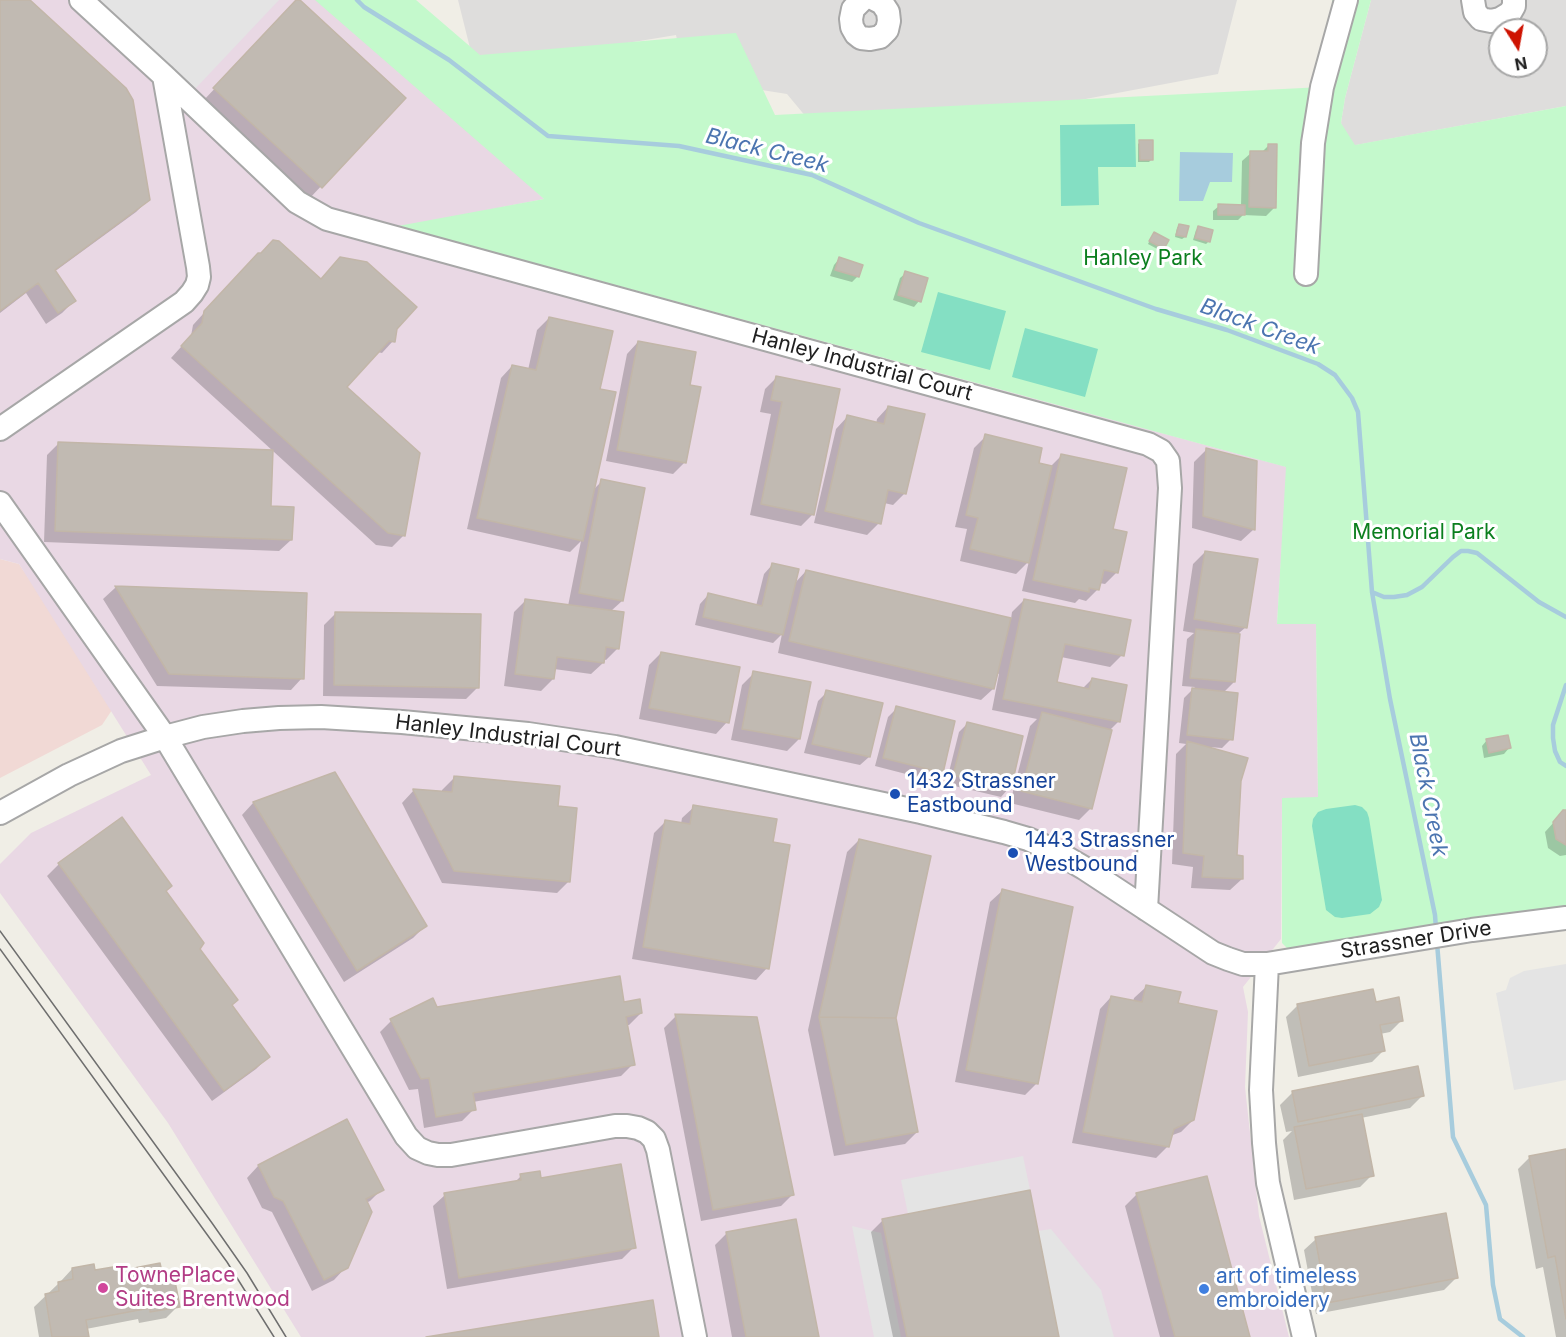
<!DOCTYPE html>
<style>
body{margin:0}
#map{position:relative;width:1566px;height:1337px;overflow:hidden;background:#f0eee6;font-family:Inter,sans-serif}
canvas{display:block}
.north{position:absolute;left:1488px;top:18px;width:60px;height:60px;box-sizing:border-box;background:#fff;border:2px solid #a6a6a6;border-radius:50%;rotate:169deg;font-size:16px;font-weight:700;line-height:24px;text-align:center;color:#202020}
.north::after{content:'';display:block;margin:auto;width:21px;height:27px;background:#ce1201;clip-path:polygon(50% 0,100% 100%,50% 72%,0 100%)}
</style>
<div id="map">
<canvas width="1566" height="1337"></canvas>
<div class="north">N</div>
</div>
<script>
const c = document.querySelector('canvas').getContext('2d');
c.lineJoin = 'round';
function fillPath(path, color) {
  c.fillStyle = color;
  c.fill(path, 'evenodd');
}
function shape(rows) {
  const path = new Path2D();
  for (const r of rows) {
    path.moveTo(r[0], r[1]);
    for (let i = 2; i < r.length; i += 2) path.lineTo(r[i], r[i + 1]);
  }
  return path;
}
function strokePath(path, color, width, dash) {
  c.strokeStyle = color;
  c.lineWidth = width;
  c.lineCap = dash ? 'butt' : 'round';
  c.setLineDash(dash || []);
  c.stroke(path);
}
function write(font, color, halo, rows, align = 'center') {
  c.font = font + ' Inter,sans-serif';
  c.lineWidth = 6;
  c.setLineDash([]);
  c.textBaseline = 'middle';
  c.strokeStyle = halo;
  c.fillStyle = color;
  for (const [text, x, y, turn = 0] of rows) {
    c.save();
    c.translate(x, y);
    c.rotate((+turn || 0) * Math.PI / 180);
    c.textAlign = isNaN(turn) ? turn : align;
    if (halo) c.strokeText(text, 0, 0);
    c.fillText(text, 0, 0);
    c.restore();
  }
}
fillPath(shape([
 [458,0,1237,0,1218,74,831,147,787,94,686,78,676,35,475,68],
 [1371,0,1566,0,1566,106,1351,146,1341,123,1345,98],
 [1500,30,1536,30,1536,66,1500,66]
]), '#dedddc');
fillPath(shape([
 [0,559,19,564,116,704,102,725,0,778]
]), '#f1d9d5');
fillPath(shape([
 [0,0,334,0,544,199,400,227,1287,467,1277,623,1316,624,1318,798,1282,798,1281,939,1243,987,1248,1012,1245,1087,1259,1216,1289,1337,301,1337,168,1123,0,893,0,864,31,833,151,775,19,564,0,559]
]), '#e9d8e4');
fillPath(shape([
 [315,0,416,0,480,55,736,33,775,115,1322,87,1324,150,1340,54,1332,0,1371,0,1345,98,1341,123,1355,145,1566,106,1566,918,1297,949,1288,949,1282,943,1282,798,1318,797,1316,624,1277,624,1286,467,398,226,544,199]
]), '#c4f9cc');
fillPath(shape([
 [1135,124,1136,167,1098,167,1099,205,1061,206,1060,125],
 [938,292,1006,311,990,370,921,352],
 [1025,328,1098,349,1085,397,1012,377],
 [1355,805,1362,807,1367,812,1369,818,1382,900,1379,907,1370,914,1342,918,1335,917,1326,910,1312,826,1313,819,1318,812,1326,809]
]), '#84dfc3');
fillPath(shape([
 [98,0,279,0,195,89],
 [1566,964,1566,1080,1514,1090,1496,993,1506,990,1510,978,1524,971],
 [1023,1156,1030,1190,908,1214,901,1180],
 [852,1226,881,1233,901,1337,874,1337],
 [1051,1229,1101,1290,1114,1337,1059,1337,1038,1231]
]), '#e4e4e4');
fillPath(shape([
 [1180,152,1233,153,1232,182,1210,182,1203,201,1179,201]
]), '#a7ccdd');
fillPath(shape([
 [0,0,28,0,148,200,136,212,54,272,74,301,62,313,46,324,26,293,0,313],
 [298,0,404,98,309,199,203,101],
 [1140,142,1151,160,1149,162,1138,162,1138,144],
 [1269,145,1275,207,1266,216,1243,215,1238,220,1213,220,1213,211,1219,206,1241,206,1242,161,1251,153,1261,153],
 [1179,225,1185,237,1182,239,1175,237,1177,228],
 [1199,228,1209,241,1206,244,1193,240,1196,230],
 [1152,236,1163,249,1161,251,1148,244],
 [839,259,858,276,852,282,830,276,834,265],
 [246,267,320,280,396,329,393,341,382,353,377,352,345,387,404,535,392,547,376,545,171,358,191,336,193,325],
 [906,273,919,301,914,307,893,300,900,278],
 [549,318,598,390,593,490,602,481,622,601,611,611,618,648,606,660,603,659,603,663,591,674,554,669,553,679,541,691,504,686,514,612,526,600,568,606,581,541,570,552,467,529,501,378,512,366,528,370,537,330],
 [638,342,688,386,685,462,673,474,606,461,627,354],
 [776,378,813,514,801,526,750,515,771,414,760,412,765,389],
 [888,407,905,493,893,505,884,503,879,523,867,535,814,523,836,429,847,417,876,424,877,419],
 [986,436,1037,464,1050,467,1061,456,1112,530,1117,572,1105,584,1099,583,1098,589,1086,601,1079,599,1075,603,1022,591,1029,561,1016,574,960,561,967,529,955,527,974,448],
 [59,443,269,508,291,540,279,551,44,542,47,455],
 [1206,450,1255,463,1253,530,1241,541,1192,528,1194,462],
 [1205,552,1246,627,1239,633,1234,682,1223,693,1231,739,1222,748,1209,747,1208,748,1239,781,1235,857,1242,879,1230,890,1191,888,1193,867,1172,864,1176,754,1186,744,1179,743,1184,698,1195,687,1182,686,1187,639,1194,633,1183,631,1193,564],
 [772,565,794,584,806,571,1011,619,1012,612,1024,600,1122,655,1110,667,1061,657,1055,683,1082,689,1092,679,1118,722,1110,730,1091,808,1079,820,1010,803,1030,726,1037,719,992,710,999,674,997,673,993,689,981,700,778,653,782,634,773,643,695,625,700,604,708,595,756,606,764,574],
 [115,588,306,594,302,678,291,690,157,686,103,599],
 [336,613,478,687,466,699,323,696,324,625],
 [661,653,727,722,716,734,639,719,649,665],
 [754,673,799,739,787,751,731,740,742,685],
 [827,692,869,757,860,765,804,753,818,701],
 [897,708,941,772,933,781,875,766,888,717],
 [967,724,1009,788,1001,797,946,784,959,732],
 [1487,740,1509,748,1504,754,1484,758,1482,746],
 [335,774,425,926,413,938,344,982,242,815,253,803],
 [454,778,556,807,569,881,557,893,442,883,402,803,414,790,442,793,442,790],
 [694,807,771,843,767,968,756,980,632,959,654,833,666,821,681,824,682,818],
 [1566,811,1566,855,1560,856,1548,848,1545,832,1555,821],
 [121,819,231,1006,268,1057,256,1069,212,1101,47,876,59,864],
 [859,840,917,1132,905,1144,834,1156,808,1030,847,852],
 [1002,891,1037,1083,1025,1095,955,1082,990,902],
 [1146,987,1176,1004,1193,1120,1181,1132,1170,1136,1168,1146,1156,1158,1072,1143,1100,1009,1111,997,1133,1002,1134,998],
 [623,1004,641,1013,629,1025,626,1025,633,1064,621,1076,473,1102,474,1109,462,1121,424,1128,418,1089,409,1090,380,1032,391,1021,437,1009],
 [1375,1004,1402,1020,1390,1032,1380,1034,1384,1050,1372,1062,1298,1077,1286,1017,1298,1005],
 [676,1016,793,1194,781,1206,701,1221,664,1028],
 [1417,1068,1422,1096,1410,1108,1361,1118,1372,1175,1360,1187,1294,1200,1283,1140,1292,1131,1286,1132,1280,1105,1292,1093],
 [1566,1150,1566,1337,1556,1337,1543,1267,1536,1269,1518,1169,1530,1157],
 [258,1166,382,1189,370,1201,366,1203,346,1267,334,1280,312,1291,272,1212,262,1208,247,1178],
 [521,1176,540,1179,634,1247,622,1259,447,1289,433,1206,445,1195,514,1183],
 [1206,1177,1249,1337,1160,1337,1125,1206,1136,1195],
 [883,1220,1058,1337,893,1337,871,1232],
 [727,1233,817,1337,732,1337,715,1245],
 [1316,1239,1456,1278,1444,1290,1316,1314,1304,1250],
 [72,1269,93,1272,124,1271,178,1306,166,1318,139,1323,138,1319,86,1329,88,1337,39,1337,34,1307,58,1284,61,1283,61,1281]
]), '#0003');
strokePath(shape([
 [357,0,364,7,449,60,548,136,679,146,812,175,919,223,1156,309,1227,330,1318,364,1335,375,1352,398,1358,412,1372,592,1390,699,1435,915,1436,929],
 [1372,592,1384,597,1394,597,1407,595,1422,587,1453,557,1461,551,1468,551,1477,553,1539,602,1566,617],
 [1566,685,1553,725,1553,738,1555,751,1560,762,1566,766],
 [1437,943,1453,1137,1486,1205,1493,1285,1500,1319,1523,1337]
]), '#a7ccdd', 4.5);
const building = shape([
 [0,0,30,0,126,88,133,100,150,200,55,270,76,301,58,313,38,283,0,311,0,0],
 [296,0,300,0,406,98,322,188,213,88,296,0],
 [1139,140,1153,140,1153,160,1140,160,1139,140],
 [1268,144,1277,144,1276,208,1249,207,1250,151,1268,151,1268,144],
 [1218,204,1245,205,1245,215,1218,215,1218,204],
 [1179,224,1189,226,1186,237,1176,235,1179,224],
 [1198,226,1213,230,1210,242,1195,238,1198,226],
 [1154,232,1169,240,1164,249,1149,241,1154,232],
 [273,240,279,241,321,279,340,257,367,262,417,307,397,329,395,342,389,341,347,387,420,453,405,536,388,533,181,346,202,323,204,311,258,253,261,253,273,240],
 [839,257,863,265,859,277,835,270,839,257],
 [905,271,928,278,921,302,898,295,905,271],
 [549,317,613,331,600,389,616,392,583,541,477,518,512,365,536,370,549,317],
 [638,341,696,352,690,385,701,387,686,463,617,450,638,341],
 [776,376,840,389,814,515,761,504,782,402,771,400,776,376],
 [888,406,925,414,906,494,888,490,881,524,825,511,847,415,884,424,888,406],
 [985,434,1042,448,1039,463,1052,466,1029,563,970,549,978,518,966,515,985,434],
 [58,442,273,450,271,506,294,507,292,540,55,531,58,442],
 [1206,448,1257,461,1255,530,1203,516,1206,448],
 [1061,454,1127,468,1113,529,1127,532,1118,573,1104,570,1099,590,1089,588,1089,592,1033,580,1061,454],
 [601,479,645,488,623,601,579,593,601,479],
 [1205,551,1258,559,1247,628,1194,619,1205,551],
 [772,563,799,569,783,635,703,617,708,593,762,606,772,563],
 [806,570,1011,618,994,689,789,641,806,570],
 [115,586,307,593,304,679,169,674,115,586],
 [525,599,624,612,619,649,606,647,604,663,557,657,554,679,515,674,525,599],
 [1024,599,1131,620,1124,656,1065,644,1057,682,1089,689,1092,678,1127,685,1120,722,1003,699,1024,599],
 [335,612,481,614,479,688,334,685,335,612],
 [1196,629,1240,634,1235,682,1190,678,1196,629],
 [661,652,740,667,729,723,649,708,661,652],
 [753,671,811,682,800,739,742,729,753,671],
 [1192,688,1238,693,1233,740,1187,735,1192,688],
 [826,690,883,703,870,757,812,744,826,690],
 [896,706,955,721,943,773,883,758,896,706],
 [1042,712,1112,730,1092,809,1021,791,1042,712],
 [967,722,1023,736,1011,789,953,775,967,722],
 [1508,735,1511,748,1489,753,1486,739,1508,735],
 [1187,741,1248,758,1241,781,1237,855,1243,856,1243,879,1202,877,1204,856,1183,853,1187,741],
 [335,772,427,926,357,971,253,802,335,772],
 [454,776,560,786,558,806,577,808,570,882,454,871,413,790,413,789,452,792,454,776],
 [693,805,777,819,773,842,790,845,769,969,643,947,665,820,690,824,693,805],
 [1563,810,1566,810,1566,845,1556,839,1553,822,1563,810],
 [122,817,172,886,166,891,204,943,200,949,238,1000,232,1005,270,1057,224,1091,58,863,122,817],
 [859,839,931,856,896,1018,819,1017,859,839],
 [1002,889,1073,907,1038,1084,966,1070,1002,889],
 [620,976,624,1002,640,999,642,1013,626,1017,635,1065,473,1093,476,1110,436,1117,429,1078,421,1079,390,1019,433,998,437,1007,620,976],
 [1146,985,1181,992,1178,1003,1217,1011,1194,1120,1174,1129,1169,1147,1083,1132,1111,996,1142,1002,1146,985],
 [1373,989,1376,1002,1399,997,1403,1021,1380,1025,1385,1051,1309,1066,1297,1004,1373,989],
 [675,1014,757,1017,794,1195,713,1210,675,1014],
 [819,1017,896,1018,918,1132,846,1145,819,1017],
 [1418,1066,1424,1096,1298,1122,1292,1091,1418,1066],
 [1362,1114,1374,1176,1306,1189,1294,1127,1362,1114],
 [347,1119,384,1190,366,1199,372,1212,348,1268,324,1280,283,1201,274,1197,258,1165,347,1119],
 [1566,1149,1566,1319,1555,1256,1548,1258,1529,1156,1566,1149],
 [621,1164,636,1248,459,1278,444,1193,521,1180,520,1174,540,1171,541,1178,621,1164],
 [1207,1176,1250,1337,1175,1337,1136,1193,1207,1176],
 [1030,1190,1059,1337,907,1337,882,1219,1030,1190],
 [1446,1213,1458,1278,1327,1303,1315,1237,1446,1213],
 [796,1219,819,1337,746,1337,726,1232,796,1219],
 [160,1263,162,1272,173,1271,180,1307,150,1312,150,1308,86,1320,89,1337,52,1337,45,1294,59,1291,58,1282,73,1279,72,1268,94,1264,95,1270,119,1266,124,1270,160,1263],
 [653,1300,659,1337,426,1337,653,1300]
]);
fillPath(building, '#c1bab2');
strokePath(building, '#c2b6a8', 1.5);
const minor = shape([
 [81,0,164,76,297,202,327,219,1148,444,1161,451,1168,461,1170,488,1146,909],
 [862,0,853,9,851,19,852,27,856,34,861,38,870,39,880,37,887,30,889,21,888,12,882,3,876,0],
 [1473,0,1475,12,1481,19,1491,21,1500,19,1510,13,1514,6,1514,0],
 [1306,274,1313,143,1322,87,1346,0],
 [0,429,184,302,192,293,197,285,199,277,198,267,164,76],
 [0,503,165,737,406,1136,417,1148,428,1153,438,1155,451,1155,615,1126,627,1126,638,1128,647,1132,654,1139,658,1150,695,1337],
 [0,813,69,775,121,751,165,737,203,727,243,721,279,718,321,717,402,722,528,734,615,747,921,812,1004,832,1028,839,1055,851,1084,868,1213,953,1228,959,1243,964,1267,964,1472,930,1566,918],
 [1267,964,1261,1090,1264,1143,1268,1183,1304,1337]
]);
strokePath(minor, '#a7a7a7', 26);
strokePath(minor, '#fff', 22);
strokePath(shape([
 [0,931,212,1223,247,1273,286,1337],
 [0,949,227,1262,274,1337]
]), '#6e6e6e', 1.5);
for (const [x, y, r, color] of [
 [895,794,6,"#1a4fb4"],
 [1013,853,6,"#1a4fb4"],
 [103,1288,6,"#d1479c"],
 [1204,1289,6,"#3f7fe0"]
]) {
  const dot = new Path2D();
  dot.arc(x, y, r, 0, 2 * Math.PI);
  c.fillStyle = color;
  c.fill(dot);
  strokePath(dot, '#fff', 2);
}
write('21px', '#0c7f1f', '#fff', [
 ["Hanley Park",1143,259],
 ["Memorial Park",1424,533]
]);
write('21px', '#202020', '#fff', [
 ["Hanley Industrial Court",862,365,15],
 ["Hanley Industrial Court",508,736,7],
 ["Strassner Drive",1416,940,-9]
]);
write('21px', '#164399', '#fff', [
 ["1432 Strassner",907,782],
 ["Eastbound",907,806],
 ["1443 Strassner",1025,841],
 ["Westbound",1025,865]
], 'left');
write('21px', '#b23c85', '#fff', [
 ["TownePlace",115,1276],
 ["Suites Brentwood",115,1300]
], 'left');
write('21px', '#366cbe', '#fff', [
 ["art of timeless",1216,1277],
 ["embroidery",1216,1301]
], 'left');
write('italic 22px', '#4c75b0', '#fff', [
 ["Black Creek",767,151,14],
 ["Black Creek",1260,327,20],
 ["Black Creek",1428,795,79]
]);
</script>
